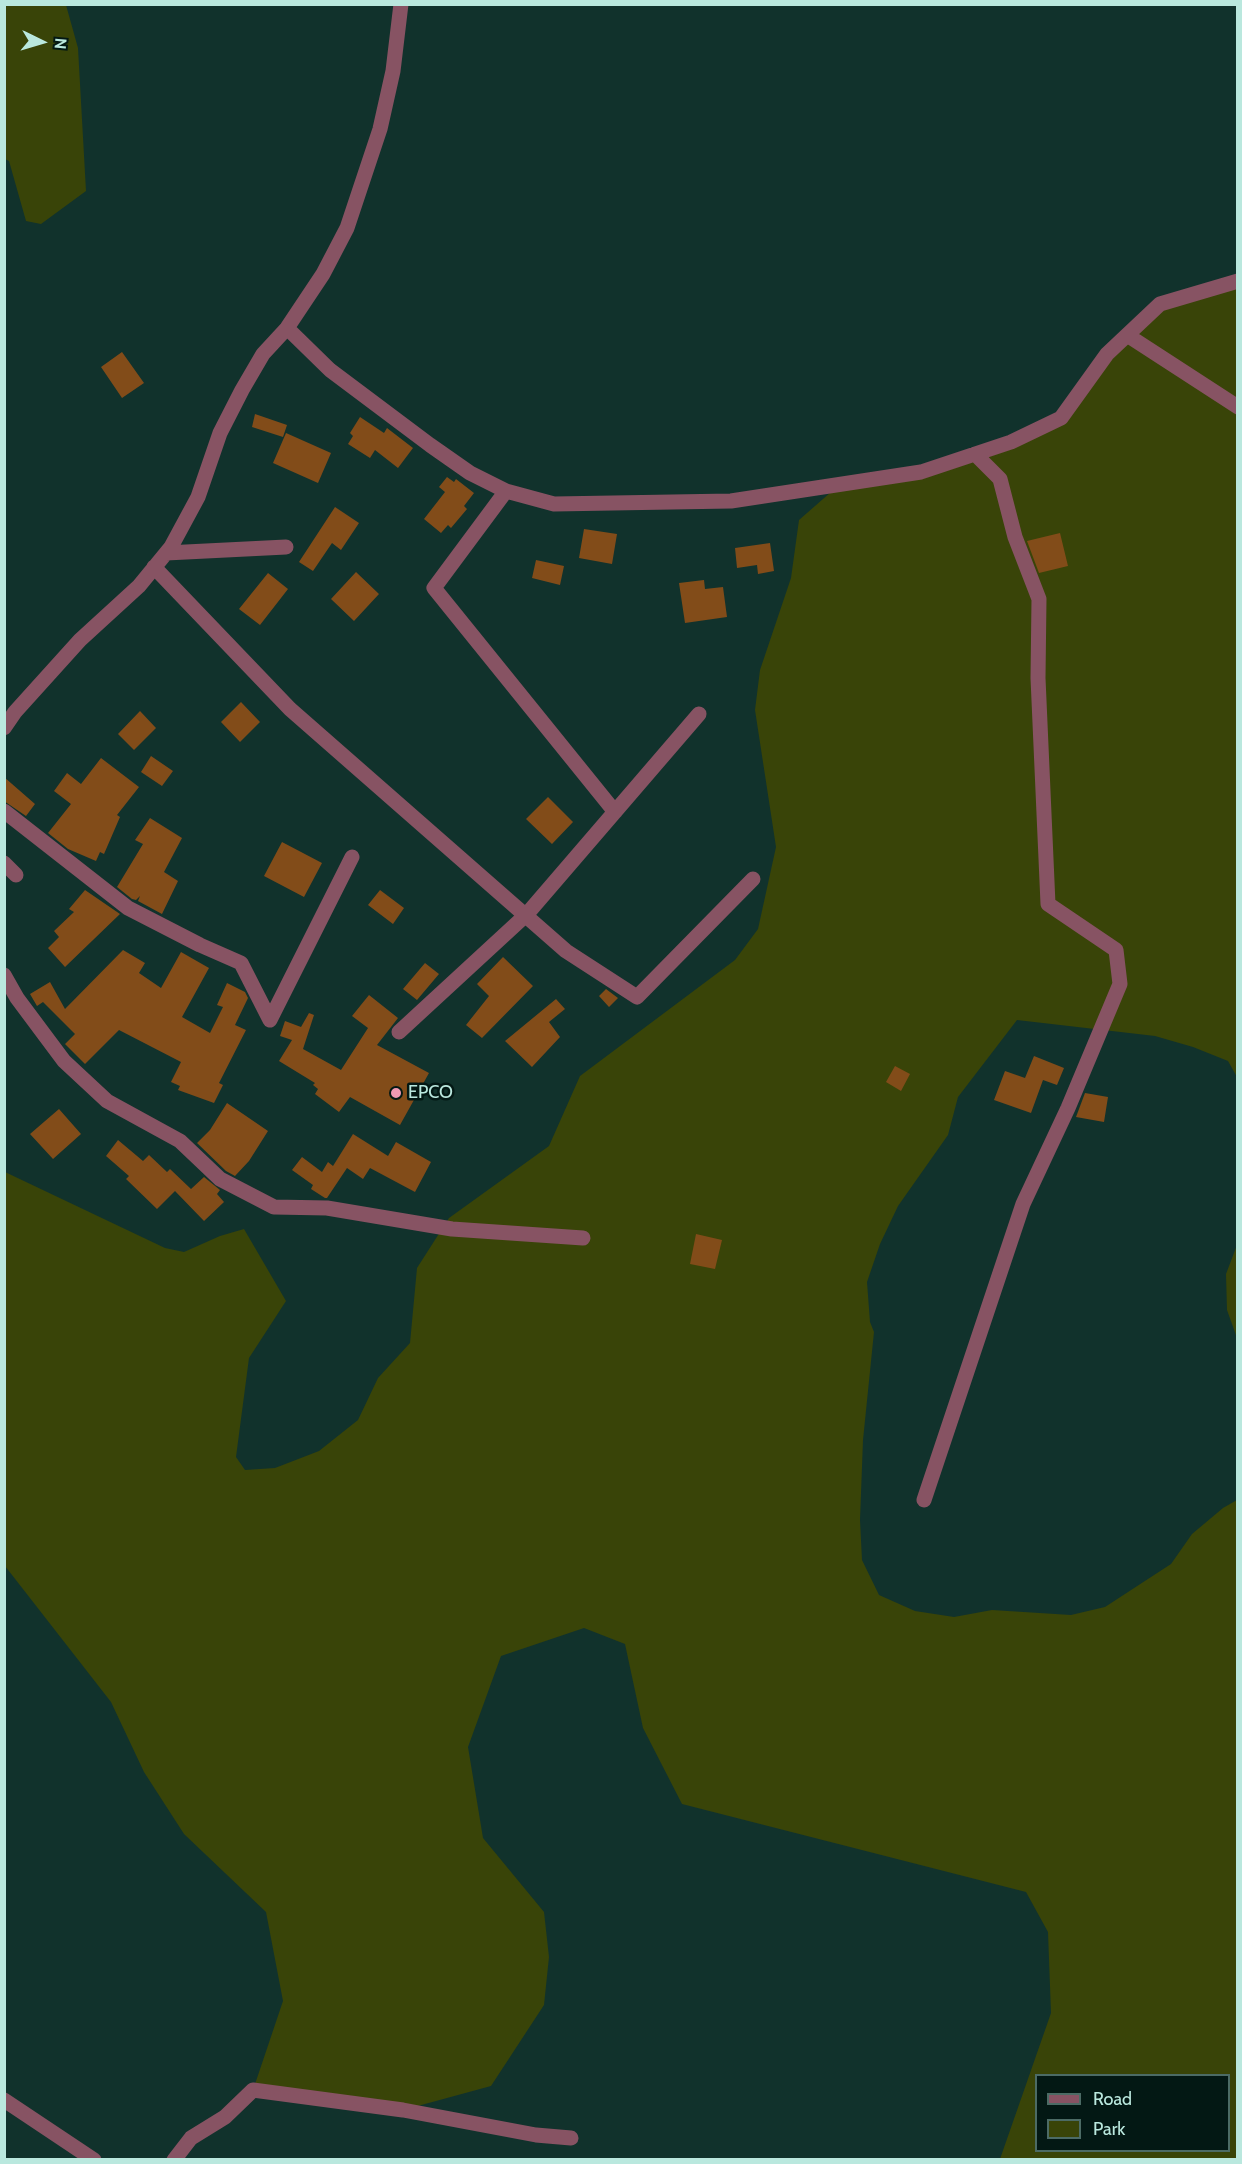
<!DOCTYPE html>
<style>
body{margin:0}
#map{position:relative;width:1242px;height:2164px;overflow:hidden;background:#11322c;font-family:Cabin,sans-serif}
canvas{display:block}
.frame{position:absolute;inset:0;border:6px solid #bae8de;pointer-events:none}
.legend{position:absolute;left:1035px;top:2074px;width:195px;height:78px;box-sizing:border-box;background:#031814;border:2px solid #4c6b65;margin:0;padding:8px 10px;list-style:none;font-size:18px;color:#bae8de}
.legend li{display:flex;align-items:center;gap:12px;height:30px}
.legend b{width:30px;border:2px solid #4c6b65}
.north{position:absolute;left:12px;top:12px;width:60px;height:60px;-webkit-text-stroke:4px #031814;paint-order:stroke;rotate:95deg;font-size:16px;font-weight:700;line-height:24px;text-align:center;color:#bae8de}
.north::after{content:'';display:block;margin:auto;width:21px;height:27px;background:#bae8de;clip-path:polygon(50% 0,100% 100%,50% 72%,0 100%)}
</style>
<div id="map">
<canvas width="1242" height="2164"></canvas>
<div class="frame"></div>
<ul class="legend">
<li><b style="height:8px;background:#875363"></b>Road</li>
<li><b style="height:16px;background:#394408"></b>Park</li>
</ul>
<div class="north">N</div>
</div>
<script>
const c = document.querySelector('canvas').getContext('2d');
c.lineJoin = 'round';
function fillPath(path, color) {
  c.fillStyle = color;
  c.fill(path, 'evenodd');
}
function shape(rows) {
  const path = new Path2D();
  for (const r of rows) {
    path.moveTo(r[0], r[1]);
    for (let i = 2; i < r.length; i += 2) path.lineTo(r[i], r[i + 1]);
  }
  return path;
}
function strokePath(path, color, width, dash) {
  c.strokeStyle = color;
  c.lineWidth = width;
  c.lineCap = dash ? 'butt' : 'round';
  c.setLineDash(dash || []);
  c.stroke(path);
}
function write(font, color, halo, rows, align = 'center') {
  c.font = font + ' Cabin,sans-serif';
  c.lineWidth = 5;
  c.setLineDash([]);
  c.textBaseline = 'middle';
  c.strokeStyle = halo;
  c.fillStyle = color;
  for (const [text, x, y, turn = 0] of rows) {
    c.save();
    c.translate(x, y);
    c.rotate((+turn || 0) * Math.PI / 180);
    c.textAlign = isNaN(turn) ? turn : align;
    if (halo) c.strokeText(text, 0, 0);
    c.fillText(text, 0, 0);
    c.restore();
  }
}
fillPath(shape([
 [5,4,66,5,78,48,86,191,41,224,26,221,9,161,5,159],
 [1237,281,1237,1077,1228,1061,1193,1047,1155,1036,1017,1020,958,1097,948,1135,898,1206,880,1244,867,1282,870,1322,874,1332,863,1440,860,1520,862,1560,879,1595,915,1611,954,1617,992,1610,1071,1615,1105,1607,1171,1564,1192,1534,1223,1508,1237,1500,1237,2159,1000,2159,1051,2013,1048,1932,1026,1892,682,1804,643,1728,625,1644,584,1628,501,1656,468,1747,483,1838,544,1912,549,1957,544,2005,491,2086,403,2110,253,2090,283,2001,266,1912,184,1834,144,1772,111,1702,5,1566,5,1172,165,1248,184,1252,220,1236,244,1229,286,1301,249,1358,236,1457,245,1470,275,1468,319,1451,358,1420,378,1378,410,1343,417,1268,449,1218,549,1146,580,1076,735,960,758,929,776,847,755,710,760,670,791,578,799,520,839,485,921,472,1061,418,1160,304],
 [1036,2076,1228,2076,1228,2150,1036,2150],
 [1237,1245,1237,1338,1227,1310,1226,1274]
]), '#394408');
fillPath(shape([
 [122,352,144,383,122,398,101,367],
 [255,414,287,425,283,437,252,427],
 [360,417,384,433,387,428,413,448,398,468,375,450,370,458,348,444,353,436,350,433],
 [286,433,331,453,318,483,273,463],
 [447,477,454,482,456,479,474,493,464,506,467,509,451,528,448,525,441,533,424,519,445,492,439,487],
 [335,507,359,523,341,550,332,543,313,571,299,562],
 [584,529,617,534,612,564,579,558],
 [1060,533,1068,566,1039,573,1027,541],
 [770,543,774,571,758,574,757,565,737,568,735,548],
 [536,560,564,566,560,585,532,578],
 [356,572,379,594,354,621,331,599],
 [268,573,288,589,260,625,239,609],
 [704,580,705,589,723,587,727,617,685,623,679,583],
 [241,702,260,722,240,742,221,722],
 [140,711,156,728,134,750,118,734],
 [151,756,173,771,162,786,141,772],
 [101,758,139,787,117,815,120,817,104,854,100,852,96,861,68,849,48,833,71,804,54,791,67,773,81,784],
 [4,777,35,804,26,816,4,801],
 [548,797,573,822,552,844,526,819],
 [150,818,182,838,164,872,178,881,162,914,138,901,140,896,136,900,132,899,117,887,143,844,135,840],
 [282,842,322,863,304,897,264,876],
 [85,890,120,914,65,967,48,948,59,937,54,931,74,912,69,909],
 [380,890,404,908,393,924,368,905],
 [123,950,145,963,139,973,161,988,181,952,209,968,182,1017,210,1033,223,1007,217,1005,227,983,245,992,248,998,235,1025,246,1030,219,1083,223,1085,214,1103,178,1090,180,1086,171,1082,181,1062,119,1030,85,1064,65,1044,75,1034,43,1002,37,1006,30,994,50,982,65,1009],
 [503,957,533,986,482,1038,466,1025,489,996,477,984],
 [425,963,439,974,417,1000,403,989],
 [606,989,618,998,609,1007,599,996],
 [369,995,398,1018,377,1045,429,1073,400,1125,350,1097,339,1112,315,1094,318,1089,313,1085,315,1083,279,1061,292,1040,280,1036,285,1021,301,1027,309,1013,314,1015,303,1049,341,1070,368,1028,352,1016],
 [556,999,565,1009,549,1022,560,1037,532,1067,505,1041],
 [1034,1056,1064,1068,1057,1085,1043,1080,1031,1113,994,1100,1005,1071,1025,1078],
 [895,1066,910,1074,901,1091,886,1082],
 [1085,1093,1108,1097,1104,1122,1076,1117],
 [227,1103,268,1131,249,1161,235,1176,226,1171,197,1143,210,1130],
 [59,1109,81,1134,53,1159,30,1134],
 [353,1134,388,1156,396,1142,431,1162,415,1192,370,1168,363,1179,347,1168,327,1198,325,1198,311,1189,313,1185,292,1170,302,1157,322,1172,328,1162,333,1166],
 [118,1140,143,1161,149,1155,167,1172,170,1169,191,1189,204,1177,220,1190,217,1194,224,1202,204,1221,175,1191,157,1209,126,1179,129,1176,106,1156],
 [696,1234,722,1240,715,1269,690,1264]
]), '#824c19');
strokePath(shape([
 [287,328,330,370,430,445,470,473,506,491],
 [1127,335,1238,407],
 [166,553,286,547],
 [154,567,290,709,566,951,637,997,753,879],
 [4,728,15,712,80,640,139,586,171,547,198,497,220,433,242,390,263,354,287,328,323,274,347,228,380,129,393,71,401,4],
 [4,811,128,908,200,945,241,963,270,1020,352,857],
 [615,812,434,588,506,491,554,504,731,501,921,472,1011,442,1061,418,1107,354,1160,304,1238,281],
 [4,863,16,875],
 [4,975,17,998,64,1061,107,1101,180,1141,220,1179,274,1207,327,1208,452,1229,583,1238],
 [399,1032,527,914,699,714],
 [924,1500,1023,1204,1068,1108,1120,984,1116,950,1048,904,1038,678,1039,599,1015,537,1000,479,975,454],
 [4,2100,94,2160],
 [174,2160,191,2138,225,2117,253,2090,403,2110,536,2135,571,2138]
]), '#875363', 15);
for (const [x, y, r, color] of [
 [396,1093,6,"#f09ab4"]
]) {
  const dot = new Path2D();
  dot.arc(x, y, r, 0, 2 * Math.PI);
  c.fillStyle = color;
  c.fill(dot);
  strokePath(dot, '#031814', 2);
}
write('18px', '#bae8de', '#031814', [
 ["EPCO",408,1093]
], 'left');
</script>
